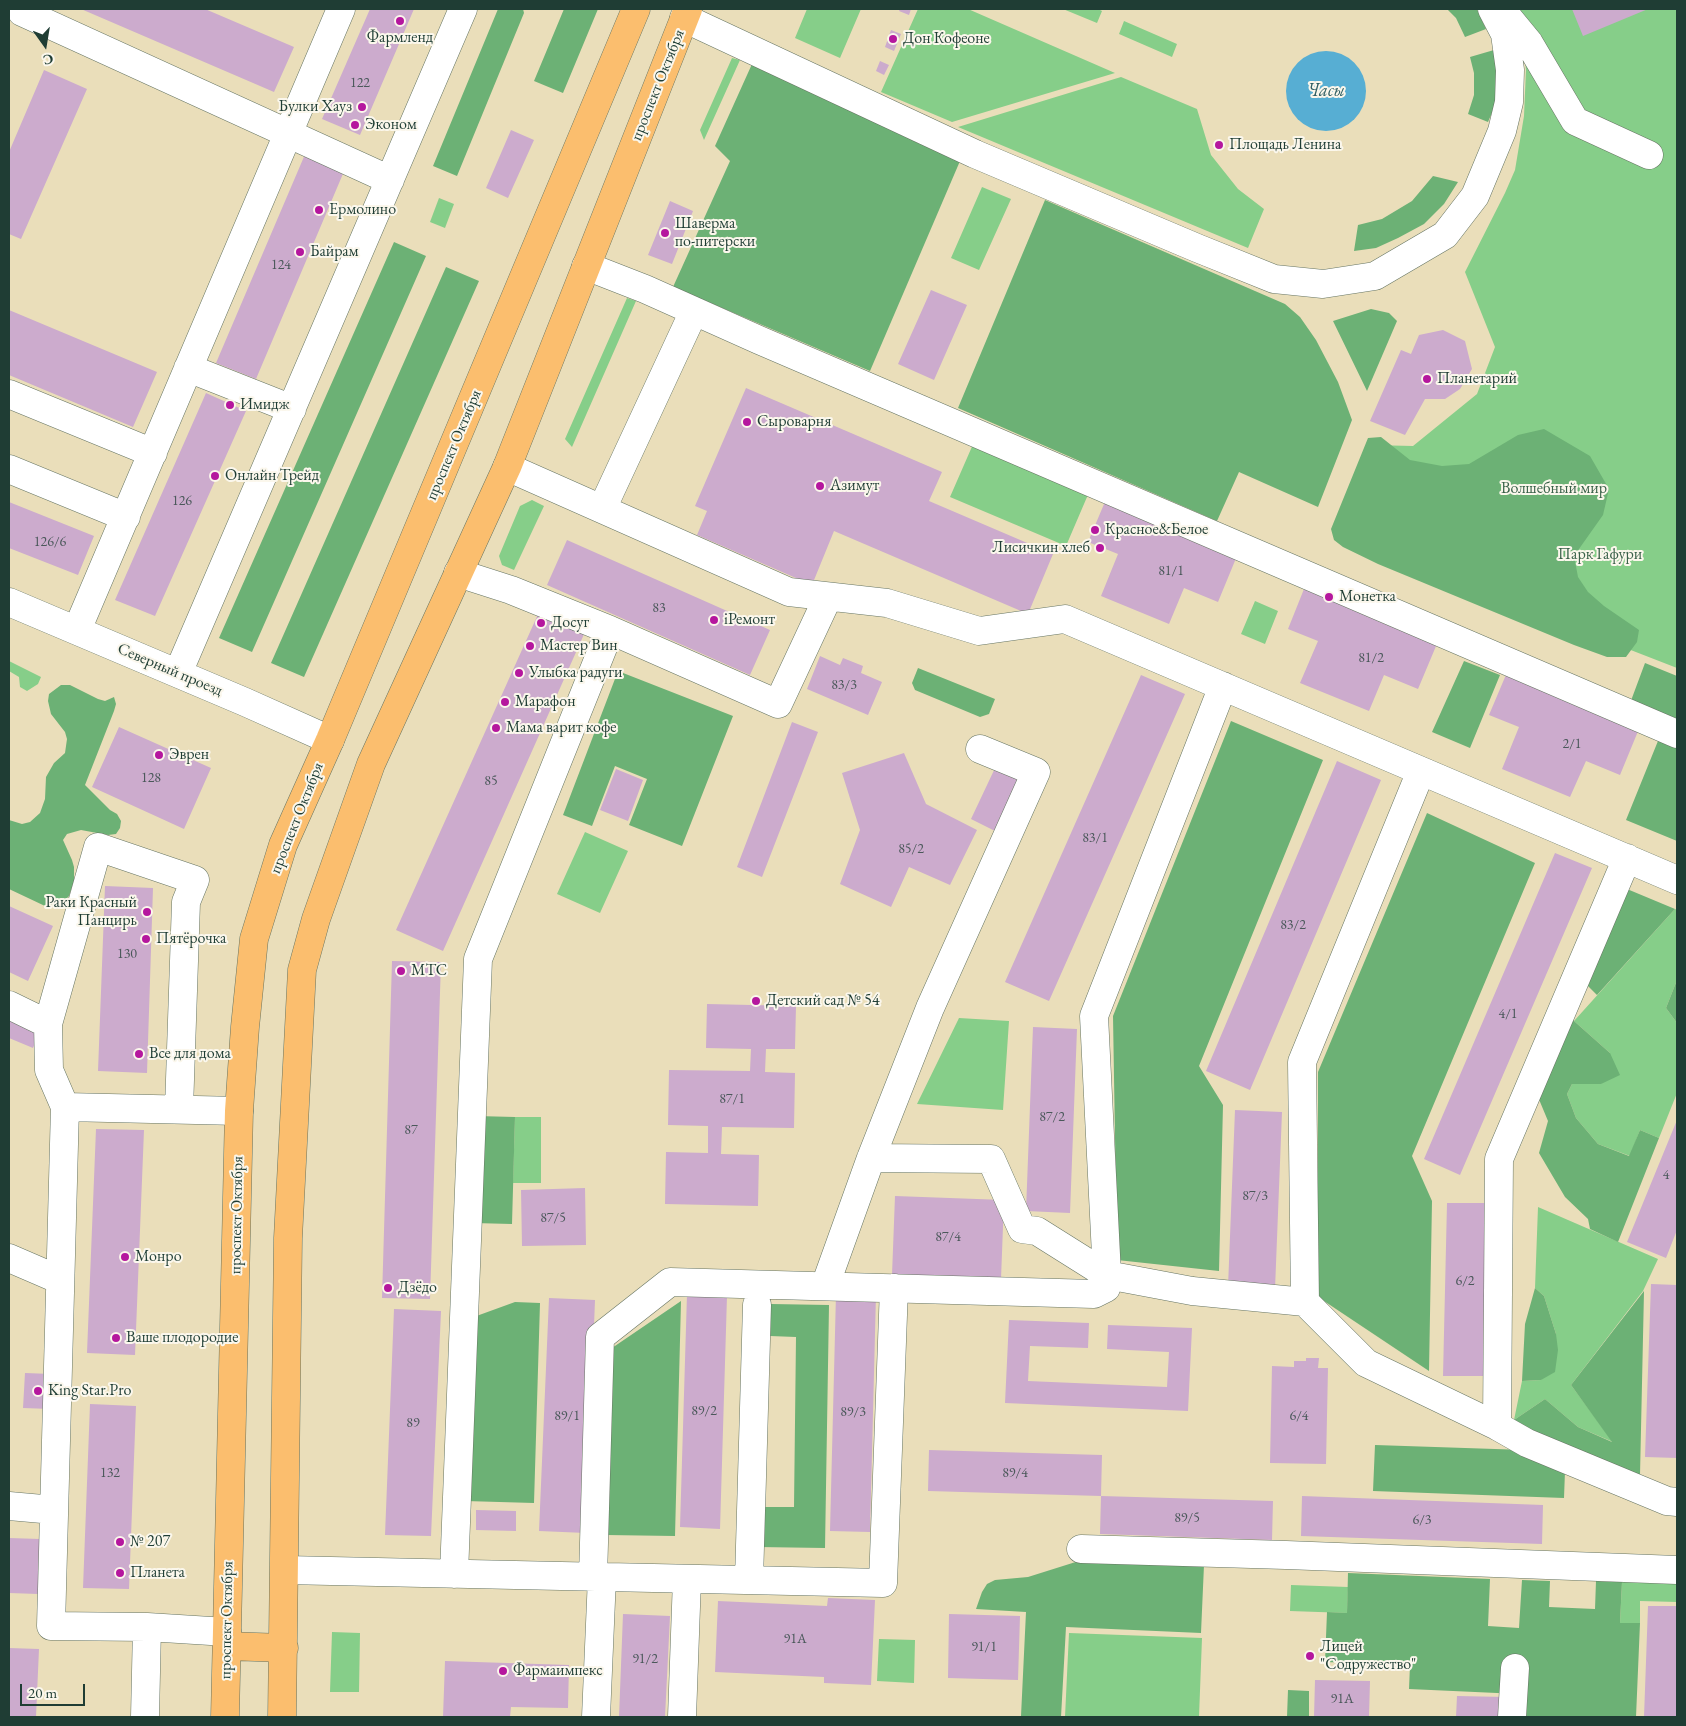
<!DOCTYPE html>
<meta charset="utf-8">
<style>
body{margin:0}
#map{position:relative;width:1686px;height:1726px;overflow:hidden;background:#eadeba;font-family:"EB Garamond",serif}
canvas{display:block}
.frame{position:absolute;inset:0;border:10px solid #1f3d34;pointer-events:none}
.north{position:absolute;left:20px;top:20px;width:50px;height:50px;-webkit-text-stroke:4px #fbf7ec;paint-order:stroke;rotate:167deg;font-size:14px;font-weight:700;line-height:20px;text-align:center;color:#1f3d34}
.north::after{content:'';display:block;margin:auto;width:18px;height:22px;background:#1f3d34;clip-path:polygon(50% 0,100% 100%,50% 72%,0 100%)}
.scale{position:absolute;left:20px;top:1684px;width:65px;height:22px;box-sizing:border-box;border:2px solid #1f3d34;border-top:0;padding-left:6px;font-size:15px;line-height:18px;white-space:nowrap;color:#1f3d34;-webkit-text-stroke:4px #fbf7ec;paint-order:stroke}
</style>
<div id="map">
<canvas width="1686" height="1726"></canvas>
<div class="frame"></div>
<div class="north">С</div>
<div class="scale">20 m</div>
</div>
<script>
const c = document.querySelector('canvas').getContext('2d');
c.lineJoin = 'round';
function fillPath(path, color) {
  c.fillStyle = color;
  c.fill(path, 'evenodd');
}
function shape(rows) {
  const path = new Path2D();
  for (const r of rows) {
    if (r.length === 3) {
      path.moveTo(r[0] + r[2], r[1]);
      path.arc(r[0], r[1], r[2], 0, 2 * Math.PI);
      continue;
    }
    path.moveTo(r[0], r[1]);
    for (let i = 2; i < r.length; i += 2) path.lineTo(r[i], r[i + 1]);
  }
  return path;
}
function strokePath(path, color, width, dash) {
  c.strokeStyle = color;
  c.lineWidth = width;
  c.lineCap = dash ? 'butt' : 'round';
  c.setLineDash(dash || []);
  c.stroke(path);
}
function write(font, color, halo, rows, align = 'center') {
  c.font = font + ' "EB Garamond",serif';
  c.lineWidth = 4;
  c.setLineDash([]);
  c.textBaseline = 'middle';
  c.strokeStyle = halo;
  c.fillStyle = color;
  for (const [text, x, y, turn = 0] of rows) {
    c.save();
    c.translate(x, y);
    c.rotate((+turn || 0) * Math.PI / 180);
    c.textAlign = isNaN(turn) ? turn : align;
    if (halo) c.strokeText(text, 0, 0);
    c.fillText(text, 0, 0);
    c.restore();
  }
}
fillPath(shape([
 [807,9,861,9,840,58,795,38],
 [918,9,968,9,1115,73,952,122,881,92],
 [1063,9,1098,9,1102,11,1097,23],
 [1519,9,1677,9,1677,668,1340,537,1371,445,1413,446,1477,394,1495,347,1465,272,1505,193,1515,170,1524,116,1526,70],
 [1124,21,1177,44,1172,57,1119,34],
 [732,58,740,60,704,140,700,130],
 [1121,77,1197,109,1211,155,1238,189,1264,209,1248,248,958,127],
 [982,187,1011,199,979,270,951,258],
 [439,198,454,204,445,228,430,222],
 [627,298,636,301,572,447,565,439],
 [974,442,1090,490,1066,546,950,497],
 [532,500,544,506,514,570,502,565,499,556,520,506],
 [1255,601,1278,611,1265,644,1241,634],
 [9,661,41,677,38,684,27,691,20,687,19,677,9,671],
 [585,832,628,851,600,913,557,894],
 [1675,909,1677,910,1677,980,1666,1008,1677,1023,1677,1093,1659,1138,1640,1130,1630,1156,1598,1144,1576,1118,1567,1094,1572,1084,1601,1084,1610,1053,1574,1021],
 [959,1018,1009,1021,1003,1110,917,1104],
 [515,1117,541,1117,541,1183,513,1183],
 [1538,1207,1658,1259,1643,1291,1571,1385,1613,1442,1578,1427,1545,1399,1514,1420,1522,1381,1541,1380,1556,1334,1544,1296,1535,1288],
 [1677,1579,1677,1602,1640,1601,1640,1623,1620,1623,1622,1582],
 [1291,1585,1348,1587,1347,1613,1290,1611],
 [332,1632,360,1633,359,1692,330,1692],
 [1069,1633,1202,1638,1199,1717,1065,1717],
 [879,1639,915,1640,914,1683,877,1681]
]), '#86ce89');
fillPath(shape([
 [498,9,523,9,524,13,457,176,433,166],
 [564,9,598,9,563,93,534,81],
 [1447,9,1477,9,1486,29,1465,37,1456,18],
 [1494,50,1499,73,1497,101,1488,122,1468,114,1474,95,1474,73,1470,57],
 [752,64,960,161,870,371,673,287,730,161,715,146],
 [1433,176,1458,182,1444,204,1424,224,1398,238,1376,248,1354,251,1358,225,1382,219,1412,201],
 [1045,200,1285,304,1300,317,1316,340,1338,382,1352,420,1318,507,1239,472,1217,521,958,408],
 [394,242,426,256,252,652,219,638],
 [446,267,479,281,304,677,271,663],
 [1371,309,1389,313,1397,321,1367,391,1333,321],
 [1544,429,1590,456,1609,489,1603,515,1574,556,1578,577,1588,592,1604,606,1639,630,1637,642,1626,657,1607,657,1574,645,1378,564,1343,547,1334,540,1331,529,1368,438,1381,437,1410,460,1442,466,1469,464,1518,435],
 [1464,661,1500,675,1470,748,1432,732],
 [1645,663,1677,676,1677,726,1629,706],
 [918,668,995,699,989,714,980,717,915,690,912,683],
 [618,671,733,716,682,846,629,825,647,779,615,766,592,826,563,815],
 [61,685,70,685,98,699,105,701,114,697,116,704,114,711,85,785,110,810,117,814,121,821,120,828,116,834,108,835,81,830,67,834,63,840,72,860,74,867,74,881,69,896,64,901,45,906,9,889,9,820,22,824,30,822,40,813,45,799,46,777,54,763,65,753,67,739,65,732,51,714,48,701,49,694],
 [1231,721,1323,760,1199,1066,1223,1105,1219,1271,1117,1260,1113,1016],
 [1660,736,1677,743,1677,841,1626,820],
 [1427,813,1535,863,1412,1156,1432,1201,1429,1371,1318,1297,1318,1072],
 [1627,889,1675,909,1597,995,1587,985],
 [1677,980,1677,1023,1666,1008],
 [1572,1017,1574,1021,1610,1053,1620,1075,1601,1084,1572,1084,1567,1094,1576,1118,1598,1144,1629,1156,1640,1130,1659,1138,1618,1242,1590,1229,1588,1219,1565,1197,1539,1153,1548,1121,1538,1097],
 [476,1116,515,1117,512,1224,473,1223],
 [1535,1288,1544,1296,1556,1334,1558,1350,1555,1372,1541,1380,1522,1381,1525,1324],
 [1644,1291,1640,1475,1529,1441,1514,1420,1545,1399,1578,1427,1612,1442,1571,1385],
 [681,1301,675,1536,606,1535,612,1348],
 [515,1302,540,1303,534,1503,465,1501,471,1318],
 [771,1304,829,1305,825,1548,758,1547,759,1507,794,1507,796,1337,770,1336],
 [1375,1445,1525,1450,1565,1471,1564,1498,1373,1491],
 [1082,1560,1204,1565,1201,1633,1066,1627,1061,1717,1021,1716,1026,1612,976,1609,982,1592,987,1584,995,1580,1028,1577],
 [1348,1573,1490,1579,1488,1626,1519,1628,1522,1580,1550,1581,1549,1607,1595,1609,1596,1581,1622,1582,1620,1623,1640,1623,1636,1717,1519,1717,1519,1694,1409,1689,1410,1665,1325,1662,1327,1612,1347,1613],
 [1288,1690,1309,1691,1309,1717,1287,1717]
]), '#6cb175');
fillPath(shape([
 [1326,91,40]
]), '#57aed3');
fillPath(shape([
 [81,9,205,9,294,47,274,92],
 [370,9,414,9,360,135,322,119],
 [900,9,911,9,909,15,899,11],
 [1572,9,1648,9,1583,36],
 [891,30,901,34,894,51,885,47],
 [880,61,889,65,884,75,876,71],
 [44,70,87,89,21,239,9,234,9,152],
 [511,130,534,140,508,198,486,188],
 [306,152,345,169,256,379,216,363],
 [670,201,693,211,672,264,648,255],
 [931,290,967,305,934,380,898,364],
 [9,310,157,372,133,427,9,375],
 [1443,330,1465,341,1472,369,1460,389,1445,399,1425,399,1405,435,1370,421,1401,350,1411,354,1419,335],
 [746,388,942,472,929,501,1053,554,1028,614,834,531,812,585,697,535,707,511,695,506],
 [206,393,246,411,155,616,115,600],
 [1107,497,1239,551,1218,602,1184,588,1169,624,1101,596,1118,554,1088,542],
 [9,502,94,536,78,575,9,548],
 [567,540,770,630,750,675,547,585],
 [1306,584,1439,639,1418,689,1384,675,1369,711,1300,683,1318,641,1288,629],
 [539,612,585,632,443,951,396,930],
 [820,656,840,665,843,658,863,666,861,673,882,682,868,715,807,689],
 [1508,670,1641,724,1620,775,1586,761,1570,797,1502,769,1519,727,1489,715],
 [1141,675,1185,694,1049,1001,1005,982],
 [792,722,818,732,762,877,737,867],
 [119,727,211,768,184,829,92,787],
 [904,753,926,804,977,830,950,885,909,867,891,907,840,884,860,830,842,773],
 [1337,761,1381,780,1250,1090,1206,1071],
 [996,766,1020,778,995,831,971,819],
 [616,769,643,780,628,821,600,810],
 [1555,853,1592,868,1460,1175,1424,1159],
 [105,886,153,888,147,1073,98,1071],
 [9,906,53,926,28,981,9,972],
 [392,961,441,962,430,1299,382,1298],
 [707,1004,796,1006,795,1049,766,1049,765,1072,795,1073,794,1128,722,1127,721,1154,759,1155,758,1206,665,1204,666,1152,708,1153,708,1126,668,1125,669,1070,750,1071,751,1049,706,1048],
 [9,1015,41,1029,33,1048,9,1038],
 [1033,1027,1077,1029,1070,1213,1026,1211],
 [1235,1110,1282,1112,1275,1289,1228,1287],
 [1677,1120,1677,1230,1666,1258,1627,1242],
 [96,1129,144,1130,135,1355,87,1353],
 [585,1188,586,1245,522,1246,521,1190],
 [895,1196,1004,1200,1001,1279,892,1275],
 [1447,1203,1486,1203,1483,1376,1443,1376],
 [1651,1284,1677,1285,1677,1458,1645,1457],
 [687,1294,727,1296,720,1529,680,1527],
 [836,1294,876,1294,870,1532,830,1531],
 [549,1298,595,1300,586,1533,539,1531],
 [394,1309,441,1311,431,1536,385,1535],
 [1009,1320,1089,1323,1088,1348,1030,1346,1028,1381,1167,1387,1169,1352,1107,1349,1108,1325,1192,1328,1188,1411,1005,1403],
 [1306,1358,1319,1358,1318,1368,1328,1368,1326,1464,1270,1463,1272,1366,1294,1367,1294,1361,1306,1361],
 [25,1373,51,1374,50,1409,23,1408],
 [90,1404,136,1406,129,1589,83,1588],
 [929,1450,1102,1455,1101,1496,928,1491],
 [1101,1496,1273,1501,1272,1540,1100,1534],
 [1302,1496,1543,1505,1542,1544,1301,1536],
 [476,1510,516,1511,516,1531,476,1530],
 [9,1538,40,1539,38,1594,9,1593],
 [828,1598,875,1600,871,1685,824,1683,824,1677,715,1672,718,1601,827,1606],
 [1648,1606,1677,1606,1677,1717,1644,1717],
 [623,1614,670,1616,665,1717,619,1717],
 [949,1614,1020,1616,1018,1680,948,1678],
 [9,1648,39,1649,36,1717,9,1717],
 [445,1661,569,1665,568,1708,511,1707,510,1717,443,1717],
 [1315,1680,1370,1681,1369,1717,1314,1717],
 [1457,1696,1506,1697,1505,1717,1456,1717]
]), '#ccabcd');
const minor = shape([
 [1501,9,1529,43,1575,121,1649,155],
 [22,12,390,180],
 [684,18,975,154,1197,248,1274,279,1323,284,1375,276,1445,235,1475,196,1502,131,1509,102,1510,70,1505,34,1492,9],
 [586,266,645,289,759,340,1677,734],
 [188,368,292,409],
 [9,394,153,453],
 [507,467,789,592,887,603,979,631,1065,619,1677,880],
 [9,469,126,517],
 [602,509,694,311],
 [9,602,245,702,330,740],
 [77,630,341,9],
 [610,630,778,704,828,597],
 [178,673,463,9],
 [9,1005,48,1024,49,1070,65,1107],
 [48,1024,98,847,195,880,186,902,179,1109],
 [871,1158,991,1159,1022,1229,1037,1231,1107,1275,1192,1291,1305,1302,1366,1363,1497,1426,1527,1443,1667,1501,1677,1502],
 [9,1258,60,1280],
 [825,1286,871,1158,930,1008,1036,772,980,749],
 [1305,1302,1302,1062,1421,771],
 [1497,1426,1499,1159,1627,858],
 [9,1506,54,1510],
 [1081,1549,1286,1555,1677,1570],
 [285,1570,883,1583,894,1288],
 [454,1574,478,959,610,630,511,590,458,573],
 [593,1577,600,1337,670,1282,1094,1294,1106,1288,1107,1275,1094,1016,1223,686],
 [749,1580,757,1305],
 [227,1632,147,1627,51,1626,65,1107,239,1111],
 [145,1717,147,1627],
 [596,1717,602,1577],
 [682,1717,687,1579],
 [1512,1717,1515,1668]
]);
const major = shape([
 [227,1646,284,1648],
 [225,1717,239,1111,245,1027,254,939,283,845,330,740,636,9],
 [282,1717,288,1238,302,970,316,919,371,764,507,467,688,9]
]);
strokePath(minor, '#667563', 29);
strokePath(major, '#667563', 29);
strokePath(minor, '#fff', 28);
strokePath(major, '#fbbe6e', 28);
for (const [x, y, r, color] of [
 [400,21,5,"#b5179e"],
 [893,39,5,"#b5179e"],
 [362,107,5,"#b5179e"],
 [355,125,5,"#b5179e"],
 [1219,145,5,"#b5179e"],
 [319,210,5,"#b5179e"],
 [665,233,5,"#b5179e"],
 [300,252,5,"#b5179e"],
 [1427,379,5,"#b5179e"],
 [230,405,5,"#b5179e"],
 [747,422,5,"#b5179e"],
 [215,476,5,"#b5179e"],
 [820,486,5,"#b5179e"],
 [1095,530,5,"#b5179e"],
 [1100,548,5,"#b5179e"],
 [1329,597,5,"#b5179e"],
 [714,620,5,"#b5179e"],
 [541,623,5,"#b5179e"],
 [530,646,5,"#b5179e"],
 [519,673,5,"#b5179e"],
 [505,702,5,"#b5179e"],
 [496,728,5,"#b5179e"],
 [159,755,5,"#b5179e"],
 [147,912,5,"#b5179e"],
 [146,939,5,"#b5179e"],
 [401,971,5,"#b5179e"],
 [756,1001,5,"#b5179e"],
 [139,1054,5,"#b5179e"],
 [125,1257,5,"#b5179e"],
 [388,1288,5,"#b5179e"],
 [116,1338,5,"#b5179e"],
 [38,1391,5,"#b5179e"],
 [120,1542,5,"#b5179e"],
 [120,1573,5,"#b5179e"],
 [1310,1656,5,"#b5179e"],
 [503,1671,5,"#b5179e"]
]) {
  const dot = new Path2D();
  dot.arc(x, y, r, 0, 2 * Math.PI);
  c.fillStyle = color;
  c.fill(dot);
  strokePath(dot, '#fbf7ec', 2);
}
write('14px', '#4a585a', null, [
 ["122",360,83],
 ["124",281,265],
 ["126",182,501],
 ["126/6",50,542],
 ["81/1",1171,571],
 ["83",659,608],
 ["81/2",1371,658],
 ["83/3",844,685],
 ["2/1",1572,744],
 ["128",151,778],
 ["85",491,781],
 ["83/1",1095,838],
 ["85/2",911,849],
 ["83/2",1293,925],
 ["130",127,954],
 ["4/1",1508,1014],
 ["87/1",732,1099],
 ["87/2",1052,1117],
 ["87",411,1130],
 ["4",1666,1175],
 ["87/3",1255,1196],
 ["87/5",553,1218],
 ["87/4",948,1237],
 ["6/2",1465,1281],
 ["89/2",704,1411],
 ["89/3",853,1412],
 ["89/1",567,1416],
 ["6/4",1299,1416],
 ["89",413,1423],
 ["132",110,1473],
 ["89/4",1015,1473],
 ["89/5",1187,1518],
 ["6/3",1422,1520],
 ["91А",795,1639],
 ["91/1",984,1647],
 ["91/2",645,1659],
 ["91А",1342,1699]
]);
write('16px', '#1f3d34', '#fbf7ec', [
 ["Фармленд",400,38,"center"],
 ["Дон Кофеоне",903,39],
 ["Булки Хауз",352,107,"right"],
 ["Эконом",365,125],
 ["Площадь Ленина",1229,145],
 ["Ермолино",329,210],
 ["Шаверма",675,224],
 ["по-питерски",675,242],
 ["Байрам",310,252],
 ["Планетарий",1437,379],
 ["Имидж",240,405],
 ["Сыроварня",757,422],
 ["Онлайн Трейд",225,476],
 ["Азимут",830,486],
 ["Красное&Белое",1105,530],
 ["Лисичкин хлеб",1090,548,"right"],
 ["Монетка",1339,597],
 ["iРемонт",724,620],
 ["Досуг",551,623],
 ["Мастер Вин",540,646],
 ["Улыбка радуги",529,673],
 ["Марафон",515,702],
 ["Мама варит кофе",506,728],
 ["Эврен",169,755],
 ["Раки Красный",137,903,"right"],
 ["Панцирь",137,921,"right"],
 ["Пятёрочка",156,939],
 ["МТС",411,971],
 ["Детский сад № 54",766,1001],
 ["Все для дома",149,1054],
 ["Монро",135,1257],
 ["Дзёдо",398,1288],
 ["Ваше плодородие",126,1338],
 ["King Star.Pro",48,1391],
 ["№ 207",130,1542],
 ["Планета",130,1573],
 ["Лицей",1320,1647],
 ["\"Содружество\"",1320,1665],
 ["Фармаимпекс",513,1671]
], 'left');
write('16px', '#1f3d34', '#fbf7ec', [
 ["проспект Октября",658,85,-68],
 ["проспект Октября",454,445,-67],
 ["Северный проезд",170,670,23],
 ["проспект Октября",297,818,-68],
 ["проспект Октября",237,1215,-89],
 ["проспект Октября",227,1620,-89]
]);
write('16px', '#396149', '#fbf7ec', [
 ["Волшебный мир",1554,489],
 ["Парк Гафури",1600,555]
]);
write('italic 18px', '#305f64', '#fbf7ec', [
 ["Часы",1326,91]
]);
</script>
